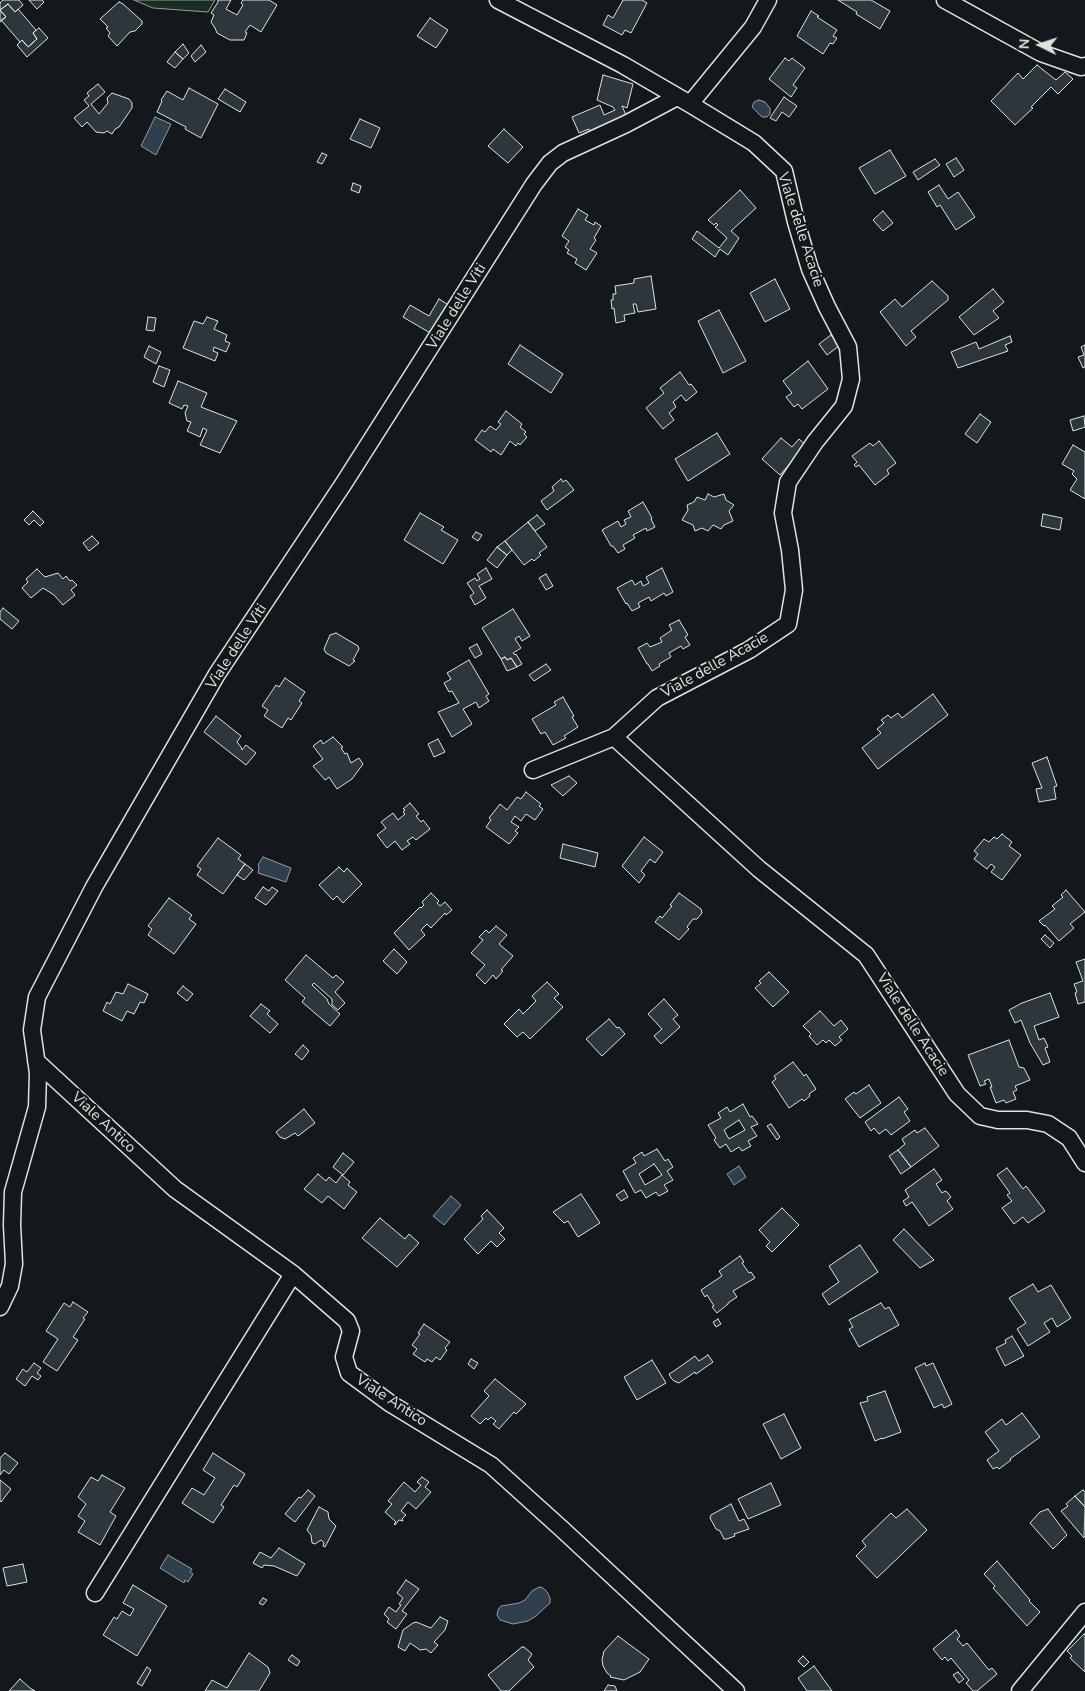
<!DOCTYPE html>
<style>
body{margin:0}
#map{position:relative;width:1085px;height:1691px;overflow:hidden;background:#14181c;font-family:"Nunito Sans",sans-serif}
canvas{display:block}
.north{position:absolute;left:1015px;top:20px;width:50px;height:50px;-webkit-text-stroke:4px #14181c;paint-order:stroke;rotate:274deg;font-size:14px;font-weight:700;line-height:20px;text-align:center;color:#d8e6dc}
.north::after{content:'';display:block;margin:auto;width:18px;height:22px;background:#d8e6dc;clip-path:polygon(50% 0,100% 100%,50% 72%,0 100%)}
</style>
<div id="map">
<canvas width="1085" height="1691"></canvas>
<div class="north">N</div>
</div>
<script>
const c = document.querySelector('canvas').getContext('2d');
c.lineJoin = 'round';
function fillPath(path, color) {
  c.fillStyle = color;
  c.fill(path, 'evenodd');
}
function shape(rows) {
  const path = new Path2D();
  for (const r of rows) {
    path.moveTo(r[0], r[1]);
    for (let i = 2; i < r.length; i += 2) path.lineTo(r[i], r[i + 1]);
  }
  return path;
}
function strokePath(path, color, width, dash) {
  c.strokeStyle = color;
  c.lineWidth = width;
  c.lineCap = dash ? 'butt' : 'round';
  c.setLineDash(dash || []);
  c.stroke(path);
}
function write(font, color, halo, rows, align = 'center') {
  c.font = font + ' "Nunito Sans",sans-serif';
  c.lineWidth = 4;
  c.setLineDash([]);
  c.textBaseline = 'middle';
  c.strokeStyle = halo;
  c.fillStyle = color;
  for (const [text, x, y, turn = 0] of rows) {
    c.save();
    c.translate(x, y);
    c.rotate((+turn || 0) * Math.PI / 180);
    c.textAlign = isNaN(turn) ? turn : align;
    if (halo) c.strokeText(text, 0, 0);
    c.fillText(text, 0, 0);
    c.restore();
  }
}
const green = shape([
 [134,0,215,0,208,12,153,8,134,0]
]);
fillPath(green, '#1a2d24');
strokePath(green, '#939e99', 1);
const water = shape([
 [759,100,765,102,770,108,770,114,767,117,762,117,752,107,754,102,759,100],
 [155,117,171,124,156,155,141,146,155,117],
 [263,857,291,868,286,882,258,873,259,868,258,865,263,857],
 [739,1166,746,1177,734,1185,727,1174,739,1166],
 [451,1196,461,1205,444,1225,433,1216,451,1196],
 [168,1555,192,1569,190,1572,193,1574,188,1582,185,1580,184,1583,160,1568,168,1555],
 [539,1587,543,1588,547,1592,550,1598,550,1603,536,1616,528,1621,513,1624,500,1620,497,1615,498,1610,501,1606,519,1603,525,1600,532,1591,539,1587]
]);
fillPath(water, '#2f3f4d');
strokePath(water, '#939e99', 1);
const building = shape([
 [3,0,19,0,23,5,15,12,8,4,0,10,0,3,3,0],
 [29,0,42,0,44,2,37,9,29,0],
 [218,0,231,0,226,9,237,15,243,5,241,3,243,0,269,0,277,5,261,32,250,25,245,32,247,33,244,40,230,40,217,33,215,28,211,22,214,15,211,13,218,2,218,0],
 [623,0,642,0,647,3,631,33,625,30,622,35,603,25,608,15,613,18,623,0],
 [838,0,871,0,890,11,880,29,856,14,857,12,838,0],
 [119,2,123,4,142,21,142,24,135,31,130,32,117,46,108,36,110,33,106,28,108,27,100,19,119,2],
 [8,4,15,12,18,9,36,30,33,33,37,39,28,47,22,40,20,42,1,20,6,17,0,10,8,4],
 [0,10,6,17,0,22,0,10],
 [811,11,819,16,817,17,837,30,833,36,837,38,833,44,830,43,823,54,797,36,811,11],
 [430,18,448,30,436,48,417,36,430,18],
 [39,28,48,38,27,57,17,45,22,40,28,47,37,39,33,33,39,28],
 [183,44,189,53,183,59,175,52,183,44],
 [201,45,206,52,195,62,191,56,201,45],
 [175,52,183,59,175,68,167,62,175,52],
 [785,58,789,61,792,58,805,68,793,85,797,88,791,97,769,79,785,58],
 [1037,65,1056,80,1065,72,1073,79,1058,94,1051,87,1031,107,1033,108,1015,125,991,101,1018,73,1023,79,1037,65],
 [603,75,633,84,627,108,622,106,626,115,590,133,589,129,579,133,572,117,600,105,604,115,615,110,613,107,597,100,603,75],
 [98,84,105,92,91,104,99,114,108,103,107,98,112,93,129,99,132,103,132,108,119,127,115,129,112,134,107,131,104,133,96,132,87,122,82,127,74,118,89,106,84,100,89,96,87,93,98,84],
 [189,88,218,104,201,138,185,129,186,127,157,112,162,101,161,100,167,91,183,100,189,88],
 [225,89,246,102,240,112,218,99,225,89],
 [784,97,797,106,789,117,782,112,776,121,770,118,784,97],
 [360,119,380,128,371,148,350,139,360,119],
 [504,129,523,147,508,163,488,146,504,129],
 [890,150,906,176,875,194,859,168,890,150],
 [322,153,327,155,322,164,317,162,322,153],
 [956,158,964,170,954,177,946,164,956,158],
 [935,159,940,165,918,180,913,172,935,159],
 [353,183,361,186,359,193,351,190,353,183],
 [939,185,948,199,958,192,975,217,956,230,940,205,937,207,928,192,939,185],
 [740,190,756,208,731,231,739,238,728,255,720,249,715,257,692,239,697,231,719,248,727,238,715,227,718,225,716,223,714,225,708,220,740,190],
 [578,209,588,215,585,220,594,225,595,222,601,226,594,238,596,240,590,249,597,253,586,270,575,263,577,259,567,253,569,250,565,247,569,241,562,236,578,209],
 [883,211,893,223,883,231,873,220,883,211],
 [651,276,656,309,638,312,636,304,633,304,635,313,624,315,625,321,616,323,614,308,612,309,611,300,613,300,613,294,616,294,615,286,634,283,634,279,651,276],
 [775,279,790,309,765,322,750,293,775,279],
 [932,281,948,296,948,300,911,331,916,337,906,346,880,312,895,299,902,307,932,281],
 [993,289,1004,302,993,311,999,318,974,335,959,317,993,289],
 [439,299,450,306,432,334,403,317,410,305,429,316,439,299],
 [719,310,746,361,723,373,698,321,719,310],
 [148,317,156,318,154,331,146,330,148,317],
 [207,317,218,321,214,329,227,335,225,341,230,343,226,352,214,347,213,351,218,353,215,361,183,348,194,321,203,324,207,317],
 [831,335,839,346,827,355,819,344,831,335],
 [1010,336,1012,342,1005,345,1008,351,958,368,951,352,976,342,979,349,1010,336],
 [520,345,563,374,551,393,508,364,520,345],
 [1085,345,1085,367,1083,368,1078,357,1084,355,1081,347,1085,345],
 [149,346,161,352,156,364,144,357,149,346],
 [808,361,828,389,802,409,798,404,794,407,786,397,792,393,783,381,808,361],
 [159,366,170,370,164,387,153,382,159,366],
 [680,372,689,385,691,384,697,392,686,401,681,395,673,402,676,407,669,413,674,420,663,429,646,408,664,393,660,388,680,372],
 [178,381,207,393,201,407,237,421,220,453,200,445,207,430,203,428,200,437,187,431,191,422,187,421,185,413,188,406,184,405,182,409,169,403,178,381],
 [506,411,522,424,520,427,526,432,524,434,527,437,520,445,518,443,516,446,510,441,501,455,493,449,491,452,475,440,482,430,485,432,490,426,496,430,501,424,498,422,506,411],
 [980,414,991,422,977,443,965,434,980,414],
 [1084,416,1085,427,1073,431,1070,420,1084,416],
 [717,433,730,454,688,481,675,459,717,433],
 [781,438,792,447,799,439,806,445,780,475,762,459,781,438],
 [879,441,896,463,887,470,889,474,875,485,859,465,856,467,854,465,857,462,852,456,870,443,873,446,879,441],
 [1073,445,1085,452,1085,499,1070,490,1077,479,1072,474,1074,471,1062,464,1073,445],
 [561,479,563,482,566,480,574,490,547,510,541,501,554,491,552,487,561,479],
 [708,494,714,497,724,494,726,500,734,505,729,511,733,521,724,525,721,529,713,525,708,531,702,528,695,531,693,525,682,520,688,510,687,505,694,502,697,497,705,500,708,494],
 [643,502,652,518,651,519,655,527,647,531,646,528,633,535,635,538,623,545,625,549,618,553,613,546,611,546,602,530,618,521,621,527,626,524,624,520,631,517,628,511,643,502],
 [33,511,44,522,40,526,34,520,29,525,24,520,33,511],
 [420,513,444,527,441,530,458,540,443,564,404,540,420,513],
 [1043,514,1062,518,1060,530,1041,526,1043,514],
 [537,515,545,524,535,531,528,522,537,515],
 [528,522,547,547,539,553,541,555,534,561,532,559,524,565,505,541,528,522],
 [476,532,482,535,478,541,472,537,476,532],
 [92,536,99,543,89,551,83,543,92,536],
 [505,541,512,550,507,555,497,547,505,541],
 [497,547,507,555,497,568,487,560,497,547],
 [486,568,492,579,479,586,486,598,475,605,470,596,474,593,467,583,475,578,477,581,480,579,477,574,486,568],
 [662,568,673,592,666,596,664,593,651,601,649,597,638,603,640,607,632,611,627,603,626,604,617,588,632,580,635,585,641,581,643,586,649,583,646,577,662,568],
 [37,569,45,577,58,573,63,579,66,576,70,581,72,580,77,585,71,590,75,595,63,605,54,595,43,588,31,598,22,588,28,582,26,579,37,569],
 [546,574,553,586,546,590,539,578,546,574],
 [3,608,19,621,12,629,0,619,0,612,3,608],
 [513,609,530,636,522,641,519,636,515,639,521,648,513,653,515,655,516,654,522,664,517,667,511,658,507,660,505,657,501,659,482,628,513,609],
 [679,620,688,635,685,637,690,645,683,649,681,646,669,653,671,657,659,664,660,666,652,671,648,664,647,664,638,648,647,643,650,647,662,642,660,638,672,630,669,625,679,620],
 [336,633,358,646,359,649,353,660,355,661,349,666,326,653,324,649,330,635,336,633],
 [477,644,482,654,475,658,469,648,477,644],
 [505,657,507,660,511,658,517,667,507,671,501,659,505,657],
 [469,660,489,694,486,696,489,701,479,708,476,702,463,709,472,724,452,737,438,712,459,703,452,691,449,692,444,683,451,679,447,673,469,660],
 [546,664,551,670,534,681,529,675,546,664],
 [285,678,305,692,299,701,302,703,291,720,288,718,282,728,264,716,268,710,262,706,276,685,279,687,285,678],
 [933,694,948,715,878,769,862,748,881,733,877,729,884,723,881,720,888,715,891,718,898,713,902,718,933,694],
 [563,697,574,716,572,717,578,727,564,736,566,738,553,745,545,732,541,734,532,719,556,705,554,702,563,697],
 [216,716,241,736,237,742,241,747,242,750,246,745,256,753,246,765,204,732,216,716],
 [333,737,343,747,341,748,345,754,347,753,351,763,359,758,363,764,352,779,337,789,329,777,325,780,313,766,323,759,313,746,321,740,323,744,333,737],
 [438,739,445,752,434,757,428,744,438,739],
 [1047,757,1057,786,1054,787,1056,799,1039,802,1036,789,1042,788,1032,763,1047,757],
 [569,776,577,783,563,796,551,785,569,776],
 [526,792,541,804,539,806,543,809,535,820,526,814,521,821,515,816,511,822,519,827,515,831,518,833,509,844,486,827,491,820,489,818,500,804,507,810,517,797,521,799,526,792],
 [410,803,419,814,416,816,421,822,423,820,430,829,416,840,413,837,407,841,410,844,402,850,395,841,387,848,377,835,386,828,381,822,393,813,398,820,405,814,403,812,405,810,403,809,410,803],
 [1002,834,1012,842,1009,846,1021,855,1002,880,991,872,995,867,991,864,987,869,974,859,978,854,974,851,984,839,989,842,994,837,997,839,1002,834],
 [644,837,663,852,655,863,650,859,641,871,645,875,639,883,622,866,644,837],
 [218,838,241,855,238,859,245,864,223,894,197,875,201,869,197,866,218,838],
 [563,844,598,853,595,867,560,858,563,844],
 [245,864,253,870,244,880,237,875,245,864],
 [339,867,344,872,347,868,362,884,343,903,337,896,333,900,319,885,339,867],
 [263,887,269,891,272,887,278,891,266,905,255,898,263,887],
 [1066,890,1085,912,1070,924,1074,928,1059,941,1045,925,1044,926,1039,921,1055,909,1052,906,1063,897,1061,895,1066,890],
 [431,893,439,901,437,903,440,906,445,902,452,910,446,915,445,913,431,928,427,924,421,930,425,935,409,950,394,933,420,907,421,908,424,905,422,902,431,893],
 [679,893,701,909,702,913,697,919,693,919,687,927,689,929,679,940,655,922,660,916,662,918,672,906,670,905,679,893],
 [169,898,192,915,189,919,196,924,174,954,148,935,152,929,148,926,169,898],
 [496,926,507,935,499,944,513,956,501,970,503,971,496,979,493,975,485,984,476,975,485,965,471,953,483,940,479,937,486,930,489,933,496,926],
 [1045,935,1054,943,1050,948,1041,939,1045,935],
 [394,949,407,962,397,974,383,961,394,949],
 [306,955,333,978,336,975,344,982,335,992,345,1003,338,1010,332,1005,332,999,314,983,312,985,327,999,329,1004,340,1014,330,1026,302,1002,305,998,285,980,306,955],
 [1085,959,1085,1002,1078,1004,1075,993,1077,992,1074,984,1083,981,1076,962,1085,959],
 [769,972,789,992,773,1007,755,988,761,983,759,981,769,972],
 [547,982,559,994,554,998,563,1007,530,1039,523,1032,517,1037,504,1024,519,1009,523,1014,536,1001,532,996,547,982],
 [128,984,148,994,144,1003,140,1002,134,1014,127,1011,122,1021,103,1011,107,1002,110,1004,116,992,123,994,128,984],
 [183,986,193,994,187,1001,177,993,183,986],
 [1050,993,1059,1017,1034,1026,1039,1040,1044,1038,1048,1047,1045,1048,1050,1062,1043,1065,1030,1043,1021,1020,1015,1023,1009,1010,1022,1003,1050,993],
 [664,999,678,1015,673,1019,680,1027,661,1044,654,1036,662,1029,648,1014,664,999],
 [261,1004,270,1011,267,1014,278,1024,270,1033,250,1016,261,1004],
 [820,1011,834,1026,841,1020,848,1029,839,1037,842,1040,835,1046,829,1040,826,1043,823,1040,817,1045,809,1036,811,1034,803,1026,820,1011],
 [609,1019,617,1028,619,1027,625,1034,602,1056,586,1039,609,1019],
 [1009,1040,1019,1067,1024,1068,1030,1080,1015,1086,1017,1090,1013,1092,1016,1099,1006,1103,1004,1100,996,1103,990,1087,992,1087,989,1079,984,1081,986,1084,980,1086,968,1055,1009,1040],
 [303,1045,309,1051,302,1060,295,1054,303,1045],
 [793,1062,804,1076,806,1074,816,1089,809,1094,810,1096,804,1101,802,1099,789,1108,772,1082,776,1079,774,1076,793,1062],
 [869,1085,881,1103,860,1118,845,1099,854,1092,856,1094,869,1085],
 [899,1097,908,1109,904,1112,910,1121,891,1135,886,1129,879,1134,874,1128,871,1131,865,1122,899,1097],
 [743,1104,750,1117,752,1116,758,1124,751,1127,757,1136,748,1141,751,1146,742,1151,739,1147,731,1152,726,1144,720,1148,714,1140,716,1138,708,1125,721,1118,718,1113,727,1107,730,1112,743,1104],
 [739,1120,745,1130,729,1139,724,1130,739,1120],
 [304,1109,315,1123,298,1136,295,1133,285,1139,280,1137,276,1132,304,1109],
 [771,1124,780,1137,777,1140,767,1126,771,1124],
 [925,1128,939,1146,911,1167,898,1150,905,1144,902,1139,915,1130,917,1133,925,1128],
 [657,1149,665,1161,668,1159,673,1167,667,1171,673,1180,664,1185,668,1191,659,1196,656,1192,646,1198,641,1190,635,1193,623,1171,636,1163,633,1158,642,1152,644,1156,657,1149],
 [654,1164,662,1175,645,1185,639,1174,654,1164],
 [898,1150,911,1167,901,1174,889,1156,898,1150],
 [343,1153,354,1162,343,1175,333,1167,343,1153],
 [1007,1168,1023,1189,1026,1186,1045,1211,1028,1223,1023,1217,1014,1224,1002,1208,1012,1201,1007,1195,1010,1193,997,1175,1007,1168],
 [934,1169,942,1180,936,1184,942,1193,945,1191,947,1192,951,1197,947,1201,953,1209,929,1226,912,1202,906,1206,903,1201,909,1197,905,1190,934,1169],
 [318,1174,326,1181,329,1177,336,1183,342,1175,350,1182,348,1185,357,1192,344,1209,328,1196,322,1203,304,1189,318,1174],
 [624,1190,628,1197,621,1201,616,1195,624,1190],
 [581,1194,600,1223,578,1237,568,1221,564,1223,553,1212,581,1194],
 [782,1208,799,1225,772,1252,766,1246,770,1242,759,1230,782,1208],
 [487,1210,504,1228,499,1233,505,1239,497,1247,491,1241,478,1254,464,1239,483,1219,481,1216,487,1210],
 [380,1218,405,1239,409,1234,419,1243,397,1267,362,1238,380,1218],
 [904,1229,934,1260,920,1268,893,1240,904,1229],
 [860,1245,878,1272,829,1305,822,1294,839,1282,829,1266,860,1245],
 [740,1256,744,1262,742,1263,749,1273,751,1272,755,1278,733,1291,737,1297,728,1303,728,1304,717,1313,712,1307,714,1306,707,1295,705,1297,701,1290,722,1276,719,1271,740,1256],
 [1033,1284,1038,1292,1051,1285,1071,1318,1057,1327,1052,1318,1044,1323,1050,1332,1028,1346,1017,1329,1026,1323,1009,1298,1033,1284],
 [73,1302,88,1312,83,1318,85,1319,73,1337,78,1340,57,1371,43,1362,58,1339,46,1331,64,1303,70,1307,73,1302],
 [881,1303,885,1309,889,1307,899,1325,859,1347,849,1329,853,1327,849,1320,881,1303],
 [718,1319,721,1324,716,1327,713,1322,718,1319],
 [424,1324,450,1342,445,1348,447,1350,440,1360,436,1357,432,1362,427,1359,425,1362,413,1354,417,1349,412,1345,420,1334,418,1333,424,1324],
 [1012,1336,1024,1356,1005,1366,996,1348,1006,1343,1005,1340,1012,1336],
 [708,1355,713,1362,696,1374,695,1372,679,1383,674,1381,671,1378,669,1374,674,1371,695,1356,699,1361,708,1355],
 [471,1359,478,1363,474,1369,468,1364,471,1359],
 [652,1360,666,1383,637,1400,624,1377,652,1360],
 [34,1363,41,1368,37,1373,41,1376,38,1380,32,1376,25,1386,16,1379,23,1369,27,1372,34,1363],
 [925,1363,926,1366,933,1363,952,1404,944,1408,942,1404,934,1408,915,1368,925,1363],
 [495,1379,526,1404,516,1414,514,1412,499,1429,493,1424,496,1421,491,1417,488,1420,486,1418,480,1424,471,1416,489,1396,484,1391,495,1379],
 [885,1391,901,1432,882,1439,882,1438,875,1441,860,1403,868,1401,867,1397,885,1391],
 [1022,1413,1040,1437,1010,1459,1011,1460,999,1469,997,1467,993,1469,987,1460,999,1451,985,1432,1002,1419,1006,1425,1022,1413],
 [784,1414,801,1448,781,1459,763,1424,784,1414],
 [5,1453,18,1463,9,1474,4,1470,0,1475,0,1458,5,1453],
 [213,1453,245,1474,237,1487,234,1485,221,1505,224,1507,213,1523,182,1503,192,1488,204,1495,215,1478,203,1470,213,1453],
 [102,1475,125,1488,110,1512,116,1516,100,1545,78,1532,85,1521,78,1516,86,1504,78,1497,91,1477,98,1481,102,1475],
 [422,1477,429,1482,425,1487,431,1492,416,1509,408,1502,401,1511,406,1515,402,1519,403,1521,399,1520,395,1525,394,1524,396,1522,385,1512,392,1504,388,1501,404,1482,415,1492,421,1485,417,1482,422,1477],
 [0,1480,11,1489,1,1502,0,1501,0,1480],
 [771,1483,781,1505,748,1519,738,1499,771,1483],
 [308,1490,315,1496,295,1522,285,1514,299,1497,301,1498,308,1490],
 [1083,1490,1085,1492,1085,1507,1075,1496,1083,1490],
 [1075,1496,1085,1507,1084,1538,1061,1511,1068,1506,1066,1504,1075,1496],
 [731,1504,739,1521,744,1519,749,1529,734,1534,735,1536,727,1539,724,1539,720,1531,716,1529,710,1518,711,1515,731,1504],
 [319,1507,328,1512,329,1519,336,1526,325,1547,323,1546,324,1543,321,1540,315,1544,312,1543,311,1535,307,1530,319,1507],
 [907,1509,927,1530,877,1578,856,1556,866,1546,862,1541,891,1513,896,1518,907,1509],
 [1048,1509,1067,1535,1053,1549,1030,1523,1040,1512,1048,1509],
 [279,1548,305,1564,297,1576,274,1566,264,1565,262,1568,253,1563,260,1552,271,1558,279,1548],
 [997,1561,1030,1600,1029,1601,1040,1612,1027,1626,993,1588,995,1586,984,1574,997,1561],
 [23,1564,27,1582,7,1586,3,1568,23,1564],
 [406,1580,419,1589,402,1611,407,1614,396,1629,387,1622,389,1619,384,1614,389,1607,396,1612,401,1605,399,1604,403,1598,397,1593,406,1580],
 [133,1585,167,1606,137,1656,103,1635,114,1617,117,1619,122,1611,130,1616,134,1609,123,1603,133,1585],
 [263,1598,267,1600,263,1605,259,1603,263,1598],
 [440,1617,448,1621,445,1630,434,1642,438,1645,431,1653,426,1649,420,1650,410,1643,405,1651,398,1647,403,1630,413,1623,416,1622,431,1628,440,1617],
 [956,1630,960,1636,957,1639,963,1646,967,1643,989,1670,992,1668,997,1674,977,1691,973,1691,966,1683,969,1680,951,1658,948,1661,945,1657,942,1660,933,1649,956,1630],
 [1084,1634,1085,1634,1085,1672,1070,1658,1072,1656,1067,1651,1084,1634],
 [618,1636,649,1659,640,1672,624,1680,610,1677,611,1676,607,1673,603,1666,602,1660,604,1651,618,1636],
 [522,1647,524,1647,532,1654,528,1660,534,1667,509,1691,501,1691,488,1675,522,1647],
 [249,1653,268,1667,270,1673,259,1691,205,1691,212,1680,227,1688,249,1653],
 [292,1655,300,1661,297,1666,288,1660,292,1655],
 [803,1656,809,1662,804,1667,798,1661,803,1656],
 [814,1666,832,1691,807,1691,798,1678,814,1666],
 [147,1667,151,1670,142,1686,137,1683,147,1667],
 [958,1672,964,1679,959,1683,953,1675,958,1672],
 [20,1679,30,1688,35,1691,9,1691,20,1679],
 [608,1685,615,1686,617,1691,604,1691,608,1685]
]);
fillPath(building, '#2c363c');
strokePath(building, '#d8e6dc', 1);
const minor = shape([
 [498,0,623,65,690,104,754,143,784,171,796,222,810,269,827,307,848,347,851,379,844,406,815,442,788,482,783,513,790,550,794,590,788,624,749,650,657,698,614,737,533,770],
 [945,0,1041,53,1081,67,1085,66],
 [690,104,753,27,768,0],
 [614,737,759,869,866,955,957,1094,980,1116,998,1120,1027,1120,1048,1124,1069,1138,1085,1163],
 [36,1061,175,1189,293,1274,347,1321,351,1331,344,1357,349,1373,391,1404,491,1465,563,1530,736,1691],
 [0,1307,10,1286,14,1264,12,1225,13,1192,37,1107,38,1073,32,1030,37,997,94,887,217,674,344,483,534,184,550,163,563,153,626,124,677,97],
 [95,1593,293,1274],
 [1020,1691,1085,1612]
]);
strokePath(minor, '#d8e6dc', 19);
strokePath(minor, '#14181c', 16);
write('15px', '#d8e6dc', '#14181c', [
 ["Viale delle Acacie",800,230,72],
 ["Viale delle Viti",457,307,-58],
 ["Viale delle Viti",237,647,-57],
 ["Viale delle Acacie",715,666,-29],
 ["Viale delle Acacie",912,1025,57],
 ["Viale Antico",103,1123,43],
 ["Viale Antico",391,1401,33]
]);
</script>
